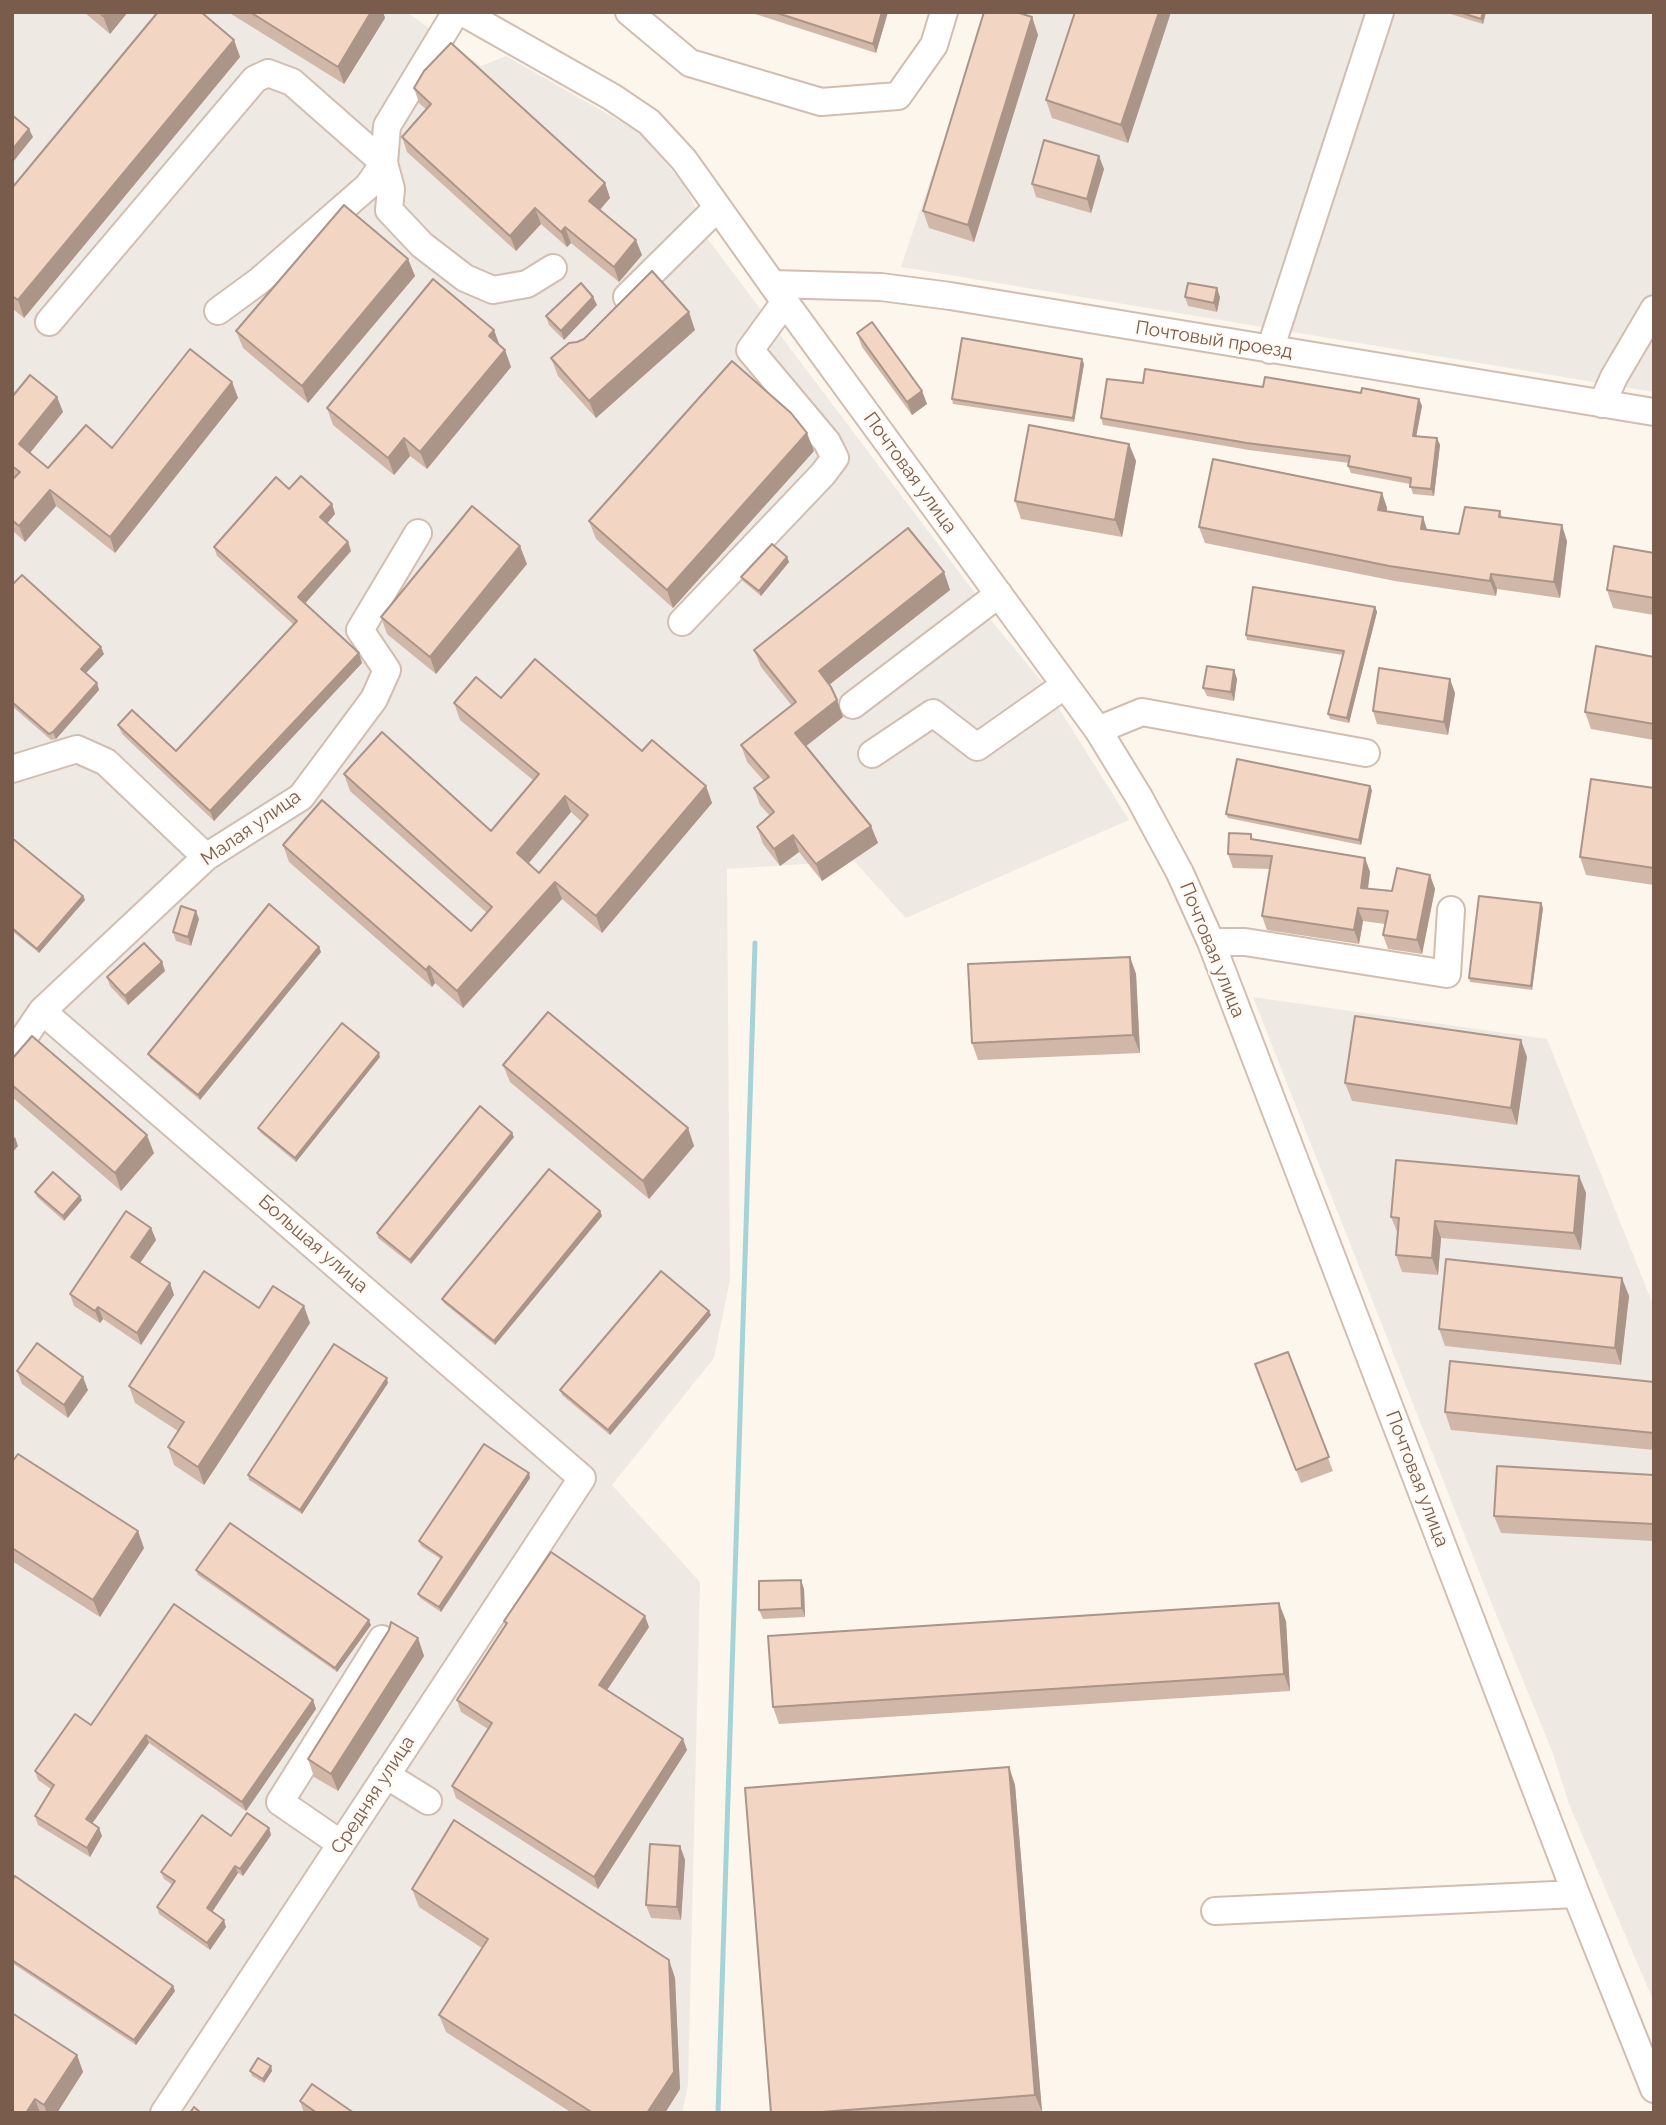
<!DOCTYPE html>
<meta charset="utf-8">
<style>
body{margin:0}
#map{position:relative;width:1666px;height:2125px;overflow:hidden;background:#fdf6ec;font-family:Raleway,sans-serif}
canvas{display:block}
.frame{position:absolute;inset:0;border:14px solid #7a5c4d;pointer-events:none}
</style>
<div id="map">
<canvas width="1666" height="2125"></canvas>
<div class="frame"></div>
</div>
<script>
const c = document.querySelector('canvas').getContext('2d');
c.lineJoin = 'round';
function fillPath(path, color) {
  c.fillStyle = color;
  c.fill(path, 'evenodd');
}
function shape(rows) {
  const path = new Path2D();
  for (const r of rows) {
    path.moveTo(r[0], r[1]);
    for (let i = 2; i < r.length; i += 2) path.lineTo(r[i], r[i + 1]);
  }
  return path;
}
function strokePath(path, color, width, dash) {
  c.strokeStyle = color;
  c.lineWidth = width;
  c.lineCap = dash ? 'butt' : 'round';
  c.setLineDash(dash || []);
  c.stroke(path);
}
function write(font, color, halo, rows, align = 'center') {
  c.font = font + ' Raleway,sans-serif';
  c.lineWidth = 5;
  c.setLineDash([]);
  c.textBaseline = 'middle';
  c.strokeStyle = halo;
  c.fillStyle = color;
  for (const [text, x, y, turn = 0] of rows) {
    c.save();
    c.translate(x, y);
    c.rotate((+turn || 0) * Math.PI / 180);
    c.textAlign = isNaN(turn) ? turn : align;
    if (halo) c.strokeText(text, 0, 0);
    c.fillText(text, 0, 0);
    c.restore();
  }
}
fillPath(shape([
 [12,12,407,12,481,66,506,56,639,132,685,186,697,210,703,233,978,597,981,608,1043,683,1129,820,906,918,854,861,727,869,730,1280,714,1358,612,1485,700,1582,688,2085,682,2113,12,2113],
 [987,12,1654,12,1654,392,901,267],
 [1253,997,1547,1039,1654,1307,1654,2002,1569,1804,1552,1751,1491,1602]
]), '#efe9e4');
strokePath(shape([
 [718,2113,755,943]
]), '#a5d3da', 5);
const minor = shape([
 [462,12,612,97,649,122,684,160,785,302,1098,730,1139,797,1180,873,1211,942,1576,1894,1654,2089],
 [629,12,690,63,821,102,898,96,934,45,944,12],
 [772,284,881,287,950,296,1654,412],
 [627,297,717,208],
 [218,311,259,281,368,186,384,163,387,126,456,12],
 [49,322,255,79,268,73,292,82,384,163,391,189,389,210,422,245,465,278,493,290,527,284,553,268],
 [1270,350,1380,12],
 [1602,404,1614,377,1654,309],
 [682,622,823,474,835,458,827,442,750,350,785,302],
 [853,705,999,594],
 [1098,730,1142,712,1366,753],
 [872,754,933,713,977,747,1065,685],
 [12,769,77,749,106,762,206,857],
 [1211,942,1245,942,1447,974,1451,910],
 [42,1011,582,1478,164,2113],
 [12,1055,42,1011,206,857,301,797,374,699,387,670,360,630,418,533],
 [386,1775,428,1801],
 [341,1844,280,1802,382,1639],
 [1215,1911,1576,1894]
]);
strokePath(minor, '#d1beb0', 30);
strokePath(minor, '#fff', 26);
fillPath(shape([
 [84,12,128,12,110,34],
 [228,12,383,12,385,18,344,84],
 [749,12,888,12,876,53],
 [1171,12,1128,143,1052,118,1046,100],
 [1444,12,1486,12,1483,24],
 [1032,17,1038,35,974,242,929,228,923,211],
 [234,40,240,57,24,318,12,308,12,188],
 [414,88,605,183,610,198,600,210,642,255,619,282,571,243,567,247,541,224,516,251,407,152,402,137,427,110,419,103],
 [1104,169,1091,213,1036,197,1032,184],
 [408,259,415,276,308,403,243,348,236,331],
 [593,297,597,305,564,340,549,325,546,316],
 [1185,297,1220,297,1217,312,1188,306],
 [494,330,500,346,505,350,511,367,427,469,410,456,394,475,333,425,327,408],
 [695,330,596,418,558,376,551,358,577,342],
 [857,333,922,391,927,404,912,415,862,347],
 [1084,364,1074,422,953,404,952,399],
 [232,382,238,398,115,553,56,506,25,542,12,530,12,480,14,478,12,477,12,397,57,397,63,412,30,453,48,468,112,448],
 [1143,383,1263,387,1361,393,1419,399,1422,406,1416,436,1437,438,1440,445,1434,496,1413,494,1410,484,1351,473,1348,466,1349,463,1249,450,1103,425,1101,418],
 [1129,444,1136,461,1122,537,1021,519,1015,501],
 [814,451,673,608,596,539,589,521],
 [289,489,332,504,335,514,327,523,348,542,351,551,305,603,362,663,214,821,122,734,118,725,176,751,294,625,217,556,214,547],
 [1382,493,1387,508,1387,512,1423,517,1427,530,1459,534,1500,511,1502,517,1567,541,1560,598,1497,589,1496,596,1395,581,1205,543,1199,527],
 [1654,553,1654,615,1613,608,1607,590],
 [787,557,789,562,761,596,743,581,741,577],
 [527,564,436,674,387,634,381,617],
 [944,572,950,590,829,685,837,700,843,717,806,746,871,826,878,843,822,881,799,852,780,866,763,844,757,827,770,816,760,805,754,788,764,781,747,762,741,745,792,706,761,667,754,650],
 [12,585,104,654,86,673,97,683,99,690,56,739,51,740,12,706],
 [1375,607,1377,612,1349,723,1330,719,1328,714,1343,655,1247,640,1246,635],
 [1654,657,1654,740,1591,729,1585,712],
 [1234,670,1237,679,1234,701,1207,696,1203,688],
 [1455,693,1448,735,1377,724,1373,711],
 [501,698,642,751,706,786,712,803,602,933,562,899,463,1008,435,983,432,987,289,862,283,845,471,931,487,913,350,791,344,774,491,831,533,780,460,720,454,703],
 [571,812,582,822,539,873,528,864],
 [1654,788,1654,885,1586,875,1580,857],
 [1372,790,1361,845,1228,818,1226,814],
 [12,838,83,896,85,900,39,953,12,931],
 [1254,840,1365,858,1370,872,1368,889,1392,891,1430,875,1435,889,1422,954,1388,949,1383,935,1385,924,1363,921,1359,944,1267,930,1262,916,1270,869,1233,868,1228,854],
 [1543,908,1532,990,1470,982,1469,978],
 [199,919,191,946,176,941,173,932],
 [319,947,321,952,200,1100,150,1058,148,1054],
 [1130,957,1136,974,1140,1053,978,1060,972,1043],
 [162,962,165,971,128,1005,110,986,107,977],
 [380,1057,296,1162,260,1132,258,1128],
 [1527,1057,1517,1125,1352,1101,1345,1083],
 [12,1059,154,1153,121,1191,12,1097],
 [503,1065,688,1128,694,1146,649,1199,510,1082],
 [514,1137,411,1264,378,1238,377,1233],
 [1579,1176,1586,1193,1581,1250,1441,1238,1438,1275,1402,1272,1396,1255,1398,1234,1391,1217],
 [35,1192,80,1196,82,1200,64,1221,37,1197],
 [600,1211,602,1216,495,1345,444,1303,442,1299],
 [151,1228,156,1240,140,1263,170,1283,174,1295,141,1345,103,1319,100,1323,74,1306,70,1294],
 [1629,1296,1621,1365,1445,1346,1439,1329],
 [711,1315,610,1435,562,1395,560,1390],
 [310,1323,204,1485,174,1465,168,1447,178,1431,135,1403,129,1386],
 [1288,1352,1333,1471,1301,1483,1255,1364],
 [17,1371,88,1390,68,1418,22,1384],
 [1654,1382,1654,1450,1451,1430,1445,1412],
 [388,1383,302,1514,249,1480,248,1475],
 [12,1462,144,1548,100,1617,12,1561],
 [529,1473,530,1478,441,1612,420,1598,418,1594,441,1559,421,1546,419,1541],
 [1654,1475,1654,1541,1501,1533,1494,1516],
 [196,1570,371,1625,337,1672,198,1575],
 [804,1589,805,1617,763,1619,759,1610],
 [504,1621,649,1627,607,1690,687,1750,598,1889,456,1798,452,1786,488,1729,461,1712,457,1700,505,1625],
 [1286,1621,1290,1691,779,1724,773,1707],
 [418,1638,424,1656,338,1791,314,1777,308,1759],
 [313,1700,316,1709,246,1811,149,1743,92,1823,102,1836,90,1857,38,1825,35,1816,51,1789,38,1780,35,1771,91,1725],
 [1009,1767,1015,1785,1042,2112,771,2113],
 [269,1828,271,1835,243,1876,238,1873,212,1912,226,1927,210,1950,159,1914,157,1907,173,1885,164,1879,161,1872,231,1836],
 [680,1846,685,1860,681,1920,651,1918,646,1905],
 [12,1881,173,1986,175,1991,136,2045,12,1963],
 [412,1889,669,1960,675,1978,680,2089,665,2113,572,2113,446,2032,439,2015,482,1948,419,1907],
 [77,2055,83,2072,57,2113,12,2113],
 [271,2066,272,2071,264,2083,252,2076,250,2071],
 [300,2101,354,2113,304,2113]
]), '#d1b7a8');
fillPath(shape([
 [107,12,128,12,110,34,103,16],
 [371,12,383,12,385,18,344,84,338,67],
 [882,12,888,12,876,53,873,44],
 [1159,12,1171,12,1128,143,1121,125],
 [1483,12,1486,12,1483,24,1481,19],
 [1032,17,1038,35,974,242,968,225],
 [234,40,240,57,24,318,18,300],
 [29,129,33,137,13,162,12,150],
 [1099,156,1104,169,1091,213,1087,199],
 [605,183,610,198,594,216,589,201],
 [535,208,541,224,516,251,510,236],
 [565,227,571,243,567,247,561,232],
 [636,240,642,255,619,282,614,267],
 [408,259,415,276,308,403,302,386],
 [1217,288,1220,297,1217,312,1214,303],
 [593,297,597,305,564,340,561,331],
 [689,312,695,330,596,418,589,401],
 [494,330,500,347,489,336],
 [505,350,511,367,427,469,420,452],
 [1082,359,1084,364,1074,422,1073,418],
 [232,382,238,398,115,553,110,537],
 [922,391,927,404,912,415,907,402],
 [57,397,63,412,25,459,19,444],
 [1419,399,1422,406,1415,443,1413,436],
 [807,433,814,451,673,608,667,590],
 [404,438,410,456,394,475,388,458],
 [1437,438,1440,445,1434,496,1431,489],
 [1129,444,1136,461,1122,537,1115,520],
 [50,490,56,506,25,542,19,526],
 [1382,493,1387,508,1384,526,1378,510],
 [332,504,335,514,324,527,320,517],
 [1423,517,1428,533,1421,529],
 [1562,525,1567,541,1560,598,1554,582],
 [348,542,351,551,302,607,298,597],
 [520,546,527,564,436,674,430,657],
 [787,557,789,562,761,596,759,591],
 [944,572,950,590,825,688,819,671],
 [1491,574,1497,589,1496,596,1490,581],
 [1375,607,1377,612,1349,723,1347,718],
 [101,647,104,654,83,676,81,669],
 [359,653,362,663,214,821,210,811],
 [1234,670,1237,679,1234,701,1231,692],
 [1450,679,1455,693,1448,735,1444,722],
 [97,683,99,690,56,739,53,732],
 [837,700,843,717,801,750,795,733],
 [706,786,712,803,602,933,596,916],
 [1370,786,1372,790,1361,845,1359,840],
 [565,796,571,812,523,870,517,853],
 [871,826,878,843,822,881,816,864],
 [793,835,799,852,780,866,774,849],
 [1365,858,1370,872,1366,902,1361,888],
 [1430,875,1435,889,1422,954,1417,940],
 [555,882,562,899,463,1008,457,991],
 [83,896,85,900,39,953,37,949],
 [1541,903,1543,908,1532,990,1531,986],
 [1358,908,1363,921,1359,944,1354,930],
 [196,911,199,919,191,946,188,937],
 [319,947,321,952,200,1100,198,1095],
 [1130,957,1136,974,1140,1053,1133,1035],
 [162,962,165,971,128,1005,125,996],
 [429,966,435,983,432,987,426,970],
 [1521,1040,1527,1057,1517,1125,1511,1108],
 [379,1053,380,1057,296,1162,295,1158],
 [688,1128,694,1146,649,1199,643,1181],
 [512,1133,514,1137,411,1264,410,1260],
 [147,1135,154,1153,121,1191,115,1173],
 [15,1137,18,1146,12,1153,12,1140],
 [1579,1176,1586,1193,1581,1250,1574,1233],
 [80,1196,82,1200,64,1221,63,1216],
 [600,1211,602,1216,495,1345,494,1341],
 [1435,1221,1441,1238,1438,1275,1432,1258],
 [151,1228,156,1240,136,1269,131,1257],
 [1622,1278,1629,1296,1621,1365,1615,1348],
 [170,1283,174,1295,141,1345,137,1333],
 [304,1306,310,1323,204,1485,198,1467],
 [98,1307,103,1319,100,1323,95,1311],
 [709,1311,711,1315,610,1435,608,1430],
 [83,1377,88,1390,68,1418,64,1405],
 [387,1378,388,1383,302,1514,300,1510],
 [529,1473,530,1478,441,1612,439,1607],
 [138,1531,144,1548,100,1617,93,1600],
 [801,1580,804,1589,805,1617,802,1608],
 [1279,1603,1286,1621,1290,1691,1284,1674],
 [645,1616,649,1627,603,1696,599,1685],
 [369,1620,371,1625,337,1672,335,1668],
 [418,1638,424,1656,338,1791,331,1774],
 [313,1700,316,1709,246,1811,242,1802],
 [146,1735,149,1743,89,1828,86,1819],
 [683,1739,687,1750,598,1889,594,1877],
 [1009,1767,1015,1785,1042,2112,1035,2095],
 [99,1828,102,1836,90,1857,87,1848],
 [269,1828,271,1835,243,1876,240,1869],
 [680,1846,685,1860,681,1920,677,1907],
 [235,1866,238,1873,210,1915,207,1908],
 [224,1920,226,1927,210,1950,207,1943],
 [669,1960,675,1978,680,2089,665,2113,647,2113],
 [173,1986,175,1991,136,2045,134,2040],
 [77,2055,83,2072,57,2113,47,2113,44,2105],
 [271,2066,272,2071,264,2083,263,2079],
 [35,2099,40,2113,26,2113]
]), '#aa9588');
const building = shape([
 [99,12,107,12,103,16,99,12],
 [158,12,201,12,234,40,18,300,12,296,12,188,158,12],
 [250,12,371,12,338,67,250,12],
 [774,12,882,12,873,44,774,12],
 [984,12,1016,12,1032,17,968,225,923,211,984,12],
 [1075,12,1159,12,1121,125,1046,100,1075,12],
 [1459,12,1483,12,1481,19,1459,12],
 [451,43,605,183,589,201,636,240,614,267,565,227,561,232,535,208,510,236,402,137,431,104,414,88,424,71,451,43],
 [12,115,29,129,12,150,12,115],
 [1044,140,1099,156,1087,199,1032,184,1044,140],
 [344,205,408,259,302,386,236,331,344,205],
 [652,271,689,312,589,401,551,358,569,343,577,342,584,339,652,271],
 [433,279,494,330,489,336,505,350,420,452,404,438,388,458,327,408,433,279],
 [581,283,593,297,561,331,546,316,581,283],
 [1188,283,1217,288,1214,303,1185,297,1188,283],
 [872,322,922,391,907,402,857,333,872,322],
 [962,338,1082,359,1073,418,952,399,962,338],
 [190,349,232,382,110,537,50,490,19,526,12,520,12,480,20,472,12,466,12,397,30,375,57,397,19,444,48,468,86,425,112,448,190,349],
 [732,361,791,413,807,433,667,590,589,521,732,361],
 [1145,369,1263,387,1265,377,1361,393,1362,388,1419,399,1413,436,1437,438,1431,489,1410,487,1411,478,1348,466,1350,456,1247,443,1101,418,1107,379,1143,383,1145,369],
 [1029,425,1129,444,1115,520,1015,501,1029,425],
 [1213,459,1382,493,1378,510,1423,517,1421,529,1459,534,1465,507,1500,511,1499,517,1562,525,1554,582,1491,574,1490,581,1389,566,1199,527,1213,459],
 [301,476,332,504,320,517,348,542,298,597,359,653,210,811,118,725,132,710,176,751,297,621,214,547,276,477,289,489,301,476],
 [472,506,520,546,430,657,381,617,472,506],
 [908,528,944,572,819,671,831,687,837,700,795,733,871,826,816,864,793,835,774,849,757,827,774,812,754,788,769,777,741,745,796,702,754,650,908,528],
 [772,544,787,557,759,591,741,577,772,544],
 [1614,546,1654,553,1654,598,1607,590,1614,546],
 [22,575,101,647,81,669,97,683,53,732,49,734,12,702,12,585,22,575],
 [1253,587,1375,607,1347,718,1328,714,1344,651,1246,635,1253,587],
 [1596,646,1654,657,1654,724,1585,712,1596,646],
 [535,659,642,751,652,740,706,786,596,916,555,882,457,991,429,966,426,970,283,845,322,800,471,931,492,907,344,774,382,732,491,831,539,774,454,703,476,677,501,698,535,659],
 [565,796,588,815,539,873,517,853,565,796],
 [1207,666,1234,670,1231,692,1203,688,1207,666],
 [1379,668,1450,679,1444,722,1373,711,1379,668],
 [1237,759,1370,786,1359,840,1226,814,1237,759],
 [1591,779,1654,788,1654,868,1580,857,1591,779],
 [1229,833,1251,834,1251,839,1365,858,1361,888,1392,891,1397,868,1430,875,1417,940,1383,935,1388,911,1358,908,1354,930,1262,916,1272,856,1228,854,1229,833],
 [12,838,83,896,37,949,12,928,12,838],
 [1479,896,1541,903,1531,986,1469,978,1479,896],
 [269,904,319,947,198,1095,148,1054,269,904],
 [181,906,196,911,188,937,173,932,181,906],
 [144,943,162,962,125,996,107,977,144,943],
 [1130,957,1133,1035,972,1043,968,964,1130,957],
 [548,1012,688,1128,643,1181,503,1065,548,1012],
 [1355,1016,1521,1040,1511,1108,1345,1083,1355,1016],
 [342,1023,379,1053,295,1158,258,1128,342,1023],
 [32,1036,147,1135,115,1173,12,1085,12,1059,32,1036],
 [480,1106,512,1133,410,1260,377,1233,480,1106],
 [1396,1160,1579,1176,1574,1233,1435,1221,1432,1258,1396,1255,1399,1218,1391,1217,1396,1160],
 [549,1169,600,1211,494,1341,442,1299,549,1169],
 [53,1172,80,1196,63,1216,35,1192,53,1172],
 [126,1211,151,1228,131,1257,170,1283,137,1333,98,1307,95,1311,70,1294,126,1211],
 [1446,1259,1622,1278,1615,1348,1439,1329,1446,1259],
 [204,1271,259,1308,273,1286,304,1306,198,1467,168,1447,184,1422,129,1386,204,1271],
 [661,1271,709,1311,608,1430,560,1390,661,1271],
 [37,1343,83,1377,64,1405,17,1371,37,1343],
 [334,1344,387,1378,300,1510,248,1475,334,1344],
 [1288,1352,1329,1457,1296,1470,1255,1364,1288,1352],
 [1450,1361,1654,1382,1654,1433,1445,1412,1450,1361],
 [484,1444,529,1473,439,1607,418,1594,442,1557,419,1541,484,1444],
 [18,1454,138,1531,93,1600,12,1548,12,1462,18,1454],
 [1497,1466,1654,1475,1654,1524,1494,1516,1497,1466],
 [230,1523,369,1620,335,1668,196,1570,230,1523],
 [551,1552,645,1616,599,1685,683,1739,594,1877,452,1786,492,1723,457,1700,507,1623,504,1621,551,1552],
 [801,1580,802,1608,759,1610,759,1581,801,1580],
 [1279,1603,1284,1674,773,1707,768,1636,1279,1603],
 [174,1604,313,1700,242,1802,146,1735,86,1819,99,1828,87,1848,35,1816,54,1785,35,1771,75,1714,91,1725,174,1604],
 [391,1622,418,1638,331,1774,308,1759,389,1630,391,1622],
 [1009,1767,1035,2095,810,2113,771,2113,745,1788,1009,1767],
 [247,1813,269,1828,240,1869,235,1866,207,1908,224,1920,207,1943,157,1907,175,1881,161,1872,202,1815,231,1836,247,1813],
 [454,1820,669,1960,674,2072,647,2113,593,2113,439,2015,488,1939,412,1889,454,1820],
 [650,1844,680,1846,677,1907,646,1905,650,1844],
 [15,1876,173,1986,134,2040,12,1960,12,1881,15,1876],
 [12,2013,77,2055,44,2105,35,2099,26,2113,12,2113,12,2013],
 [258,2058,271,2066,263,2079,250,2071,258,2058],
 [312,2084,354,2113,317,2113,300,2101,312,2084],
 [194,2107,201,2113,190,2113,194,2107]
]);
fillPath(building, '#f3d5c3');
strokePath(building, '#aa9588', 2);
write('19px', '#7a5c4d', '#fffaf3', [
 ["Почтовый проезд",1214,340,9],
 ["Почтовая улица",910,473,54],
 ["Малая улица",251,828,-35],
 ["Почтовая улица",1212,950,68],
 ["Большая улица",313,1244,41],
 ["Почтовая улица",1417,1479,69],
 ["Средняя улица",373,1795,-57]
]);
</script>
